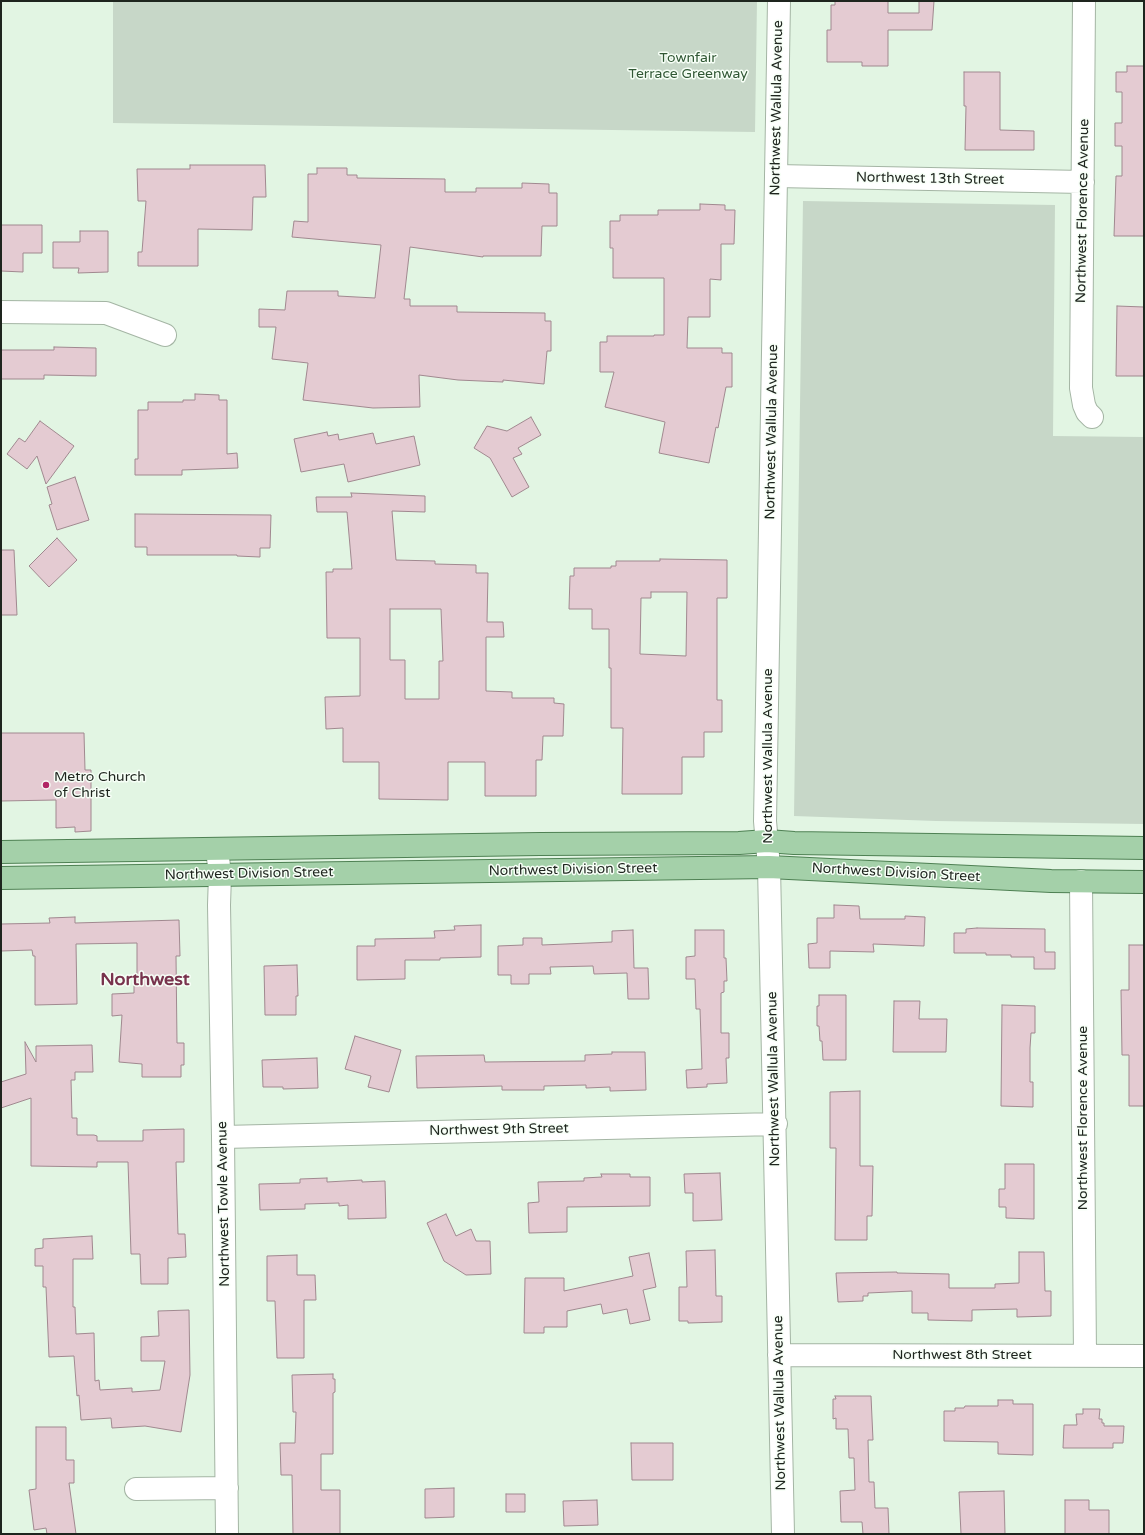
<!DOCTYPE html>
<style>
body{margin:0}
#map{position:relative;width:1145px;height:1535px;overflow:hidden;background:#e2f5e3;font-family:"Varela Round",sans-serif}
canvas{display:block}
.frame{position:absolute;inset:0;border:2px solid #1e251e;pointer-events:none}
</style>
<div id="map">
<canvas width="1145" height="1535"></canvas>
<div class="frame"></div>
</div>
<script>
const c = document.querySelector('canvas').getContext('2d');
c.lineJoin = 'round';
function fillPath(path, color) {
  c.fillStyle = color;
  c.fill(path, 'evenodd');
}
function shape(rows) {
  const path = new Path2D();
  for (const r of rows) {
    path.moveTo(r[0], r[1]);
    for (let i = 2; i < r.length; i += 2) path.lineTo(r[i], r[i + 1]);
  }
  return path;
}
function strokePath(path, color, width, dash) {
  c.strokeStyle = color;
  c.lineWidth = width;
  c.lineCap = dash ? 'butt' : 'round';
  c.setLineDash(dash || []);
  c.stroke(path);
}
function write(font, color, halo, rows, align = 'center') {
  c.font = font + ' "Varela Round",sans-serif';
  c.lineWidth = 3;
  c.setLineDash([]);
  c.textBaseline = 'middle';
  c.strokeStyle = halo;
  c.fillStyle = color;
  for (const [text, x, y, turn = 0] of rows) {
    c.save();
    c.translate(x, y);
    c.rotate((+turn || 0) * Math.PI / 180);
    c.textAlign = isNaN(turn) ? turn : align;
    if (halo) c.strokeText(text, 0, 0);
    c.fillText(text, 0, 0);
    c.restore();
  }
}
fillPath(shape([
 [113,1,757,1,755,132,113,123],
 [803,201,1055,205,1053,436,1144,437,1144,824,936,821,794,816]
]), '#c7d7c8');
const building = shape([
 [835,1,888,1,888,13,919,13,919,1,934,1,932,30,888,30,888,66,862,66,862,62,827,62,827,30,831,30,831,5,835,5,835,1],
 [1127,66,1144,66,1144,236,1114,236,1116,176,1122,176,1122,146,1115,146,1115,123,1122,123,1122,92,1116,92,1116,72,1127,72,1127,66],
 [964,72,1000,72,1000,130,1034,131,1034,150,965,150,966,106,964,106,964,72],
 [190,165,265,165,266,197,253,197,252,230,198,229,198,266,138,266,138,252,142,252,146,201,138,201,137,169,190,169,190,165],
 [317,168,347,168,347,175,357,175,357,178,445,179,445,192,476,192,476,188,522,188,522,183,549,184,549,193,557,193,557,226,542,226,541,256,483,256,483,257,410,247,404,299,410,299,410,306,457,306,457,312,545,313,545,321,551,321,551,351,547,351,544,384,503,380,503,382,458,380,419,375,420,407,373,408,303,400,308,363,272,359,276,327,259,327,259,309,285,310,287,291,338,291,338,296,375,298,381,245,292,237,294,221,308,222,308,174,317,174,317,168],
 [700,204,725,205,725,210,735,210,734,244,721,244,721,280,710,279,710,317,688,317,687,348,722,348,722,353,732,353,732,387,726,387,718,428,716,427,709,463,659,453,665,422,605,407,614,372,600,372,600,342,607,342,607,336,654,336,654,335,664,335,664,278,613,278,613,248,610,248,610,221,620,221,620,215,658,215,658,210,700,210,700,204],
 [1,225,42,225,42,253,23,253,23,272,1,271,1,225],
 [80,231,108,231,108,272,78,273,79,268,53,268,53,242,80,242,80,231],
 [1117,306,1144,307,1144,376,1116,376,1117,306],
 [54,347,96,348,96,376,44,375,44,379,1,379,1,350,54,350,54,347],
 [195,394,219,395,219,400,227,400,227,454,237,453,238,468,182,470,182,475,135,475,135,459,138,459,138,410,148,410,148,402,183,402,183,400,195,400,195,394],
 [531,417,541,435,518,448,522,454,513,458,529,487,512,497,490,458,474,448,487,426,507,431,531,417],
 [40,421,74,446,46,484,37,456,27,469,7,454,19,438,25,442,40,421],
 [327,432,328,436,338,434,339,440,373,433,376,444,414,436,420,465,348,482,344,464,301,472,294,439,327,432],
 [75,477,89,520,57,530,49,505,52,504,47,487,75,477],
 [351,493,425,496,425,512,392,511,396,560,435,561,435,564,476,565,476,573,488,573,487,622,503,622,504,637,486,637,486,691,512,692,512,698,554,698,554,703,564,704,563,736,543,736,542,760,536,760,536,796,485,796,485,762,448,762,448,800,379,799,379,762,343,762,343,728,326,729,325,697,360,696,360,638,327,638,326,572,333,572,333,569,352,569,347,512,317,512,316,497,352,497,351,493],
 [390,609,441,609,443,661,439,661,439,699,405,699,405,660,390,660,390,609],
 [135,514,271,515,270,548,260,548,260,557,237,556,237,555,147,555,147,547,135,547,135,514],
 [57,538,77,560,49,587,29,566,57,538],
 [1,550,14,550,17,615,1,615,1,550],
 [660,559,727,560,727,598,717,598,717,700,722,700,722,732,704,732,704,757,682,757,682,794,622,794,623,728,611,728,611,668,609,668,609,629,592,629,592,609,569,609,570,576,574,576,574,568,611,568,611,566,616,566,616,561,660,561,660,559],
 [651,592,687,592,686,656,640,654,641,598,651,598,651,592],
 [1,733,84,733,85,770,91,770,91,831,75,832,75,827,56,828,56,800,1,801,1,733],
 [834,905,859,906,860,919,905,919,905,916,925,917,924,946,873,944,874,952,830,951,830,968,809,968,808,944,817,943,817,918,834,918,834,905],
 [75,917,75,923,179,920,180,956,176,956,177,1043,184,1043,184,1065,181,1065,181,1077,142,1077,142,1064,119,1062,122,1015,112,1016,112,994,134,993,134,980,137,980,137,943,76,944,77,1004,35,1005,35,956,33,956,32,950,1,951,1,924,50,923,49,918,75,917],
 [481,925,481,957,440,958,440,960,405,960,405,979,357,980,357,946,375,946,375,939,435,938,434,931,455,930,454,926,481,925],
 [977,928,1045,929,1045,952,1055,952,1055,969,1034,969,1034,957,1011,957,1011,955,986,955,986,953,954,953,954,933,966,933,966,929,977,928],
 [633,930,634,968,648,968,649,999,628,999,627,973,594,974,593,966,550,967,551,974,529,974,529,984,511,984,511,975,498,975,498,946,523,945,523,938,542,938,542,945,612,942,612,931,633,930],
 [695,930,724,930,724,958,726,958,727,981,724,981,724,992,721,993,721,1033,729,1033,729,1058,726,1058,727,1083,707,1084,707,1087,687,1088,686,1070,702,1069,700,1009,696,1009,695,979,686,979,686,957,695,956,695,930],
 [1129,945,1144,945,1144,1106,1129,1106,1129,1055,1122,1055,1121,990,1129,990,1129,945],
 [297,965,298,996,296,996,296,1015,265,1015,264,966,297,965],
 [819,995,846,995,846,1060,823,1060,822,1041,820,1041,819,1026,817,1026,817,1006,819,1006,819,995],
 [894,1001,920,1001,919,1019,947,1019,946,1052,893,1052,894,1001],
 [1002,1005,1035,1006,1035,1033,1031,1033,1030,1048,1030,1082,1033,1082,1033,1107,1001,1106,1002,1005],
 [355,1036,401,1050,389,1092,368,1087,371,1076,345,1069,355,1036],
 [25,1042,36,1062,36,1046,92,1045,93,1072,75,1072,75,1080,71,1080,72,1118,77,1118,77,1135,94,1135,97,1136,97,1141,143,1141,143,1130,184,1129,184,1162,176,1162,178,1234,185,1234,186,1257,168,1258,168,1284,141,1284,140,1254,131,1254,128,1162,97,1162,97,1167,31,1166,31,1098,1,1108,1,1082,26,1074,25,1042],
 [612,1052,645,1052,646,1090,610,1091,610,1087,586,1088,586,1085,544,1086,544,1090,502,1090,502,1086,417,1088,416,1056,484,1055,485,1062,585,1061,585,1055,612,1054,612,1052],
 [317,1058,318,1088,283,1089,283,1087,263,1087,262,1060,317,1058],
 [860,1091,860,1166,873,1166,872,1216,867,1216,867,1240,835,1240,836,1148,830,1148,830,1092,860,1091],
 [1005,1164,1034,1164,1034,1219,1006,1218,1006,1207,999,1207,999,1189,1005,1189,1005,1164],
 [720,1173,722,1220,693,1221,693,1193,685,1193,684,1174,720,1173],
 [601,1174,630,1174,630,1177,650,1177,650,1206,567,1207,567,1232,529,1233,528,1203,539,1202,538,1182,584,1181,584,1178,602,1177,601,1174],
 [327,1178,327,1182,362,1180,362,1182,385,1181,386,1218,348,1219,348,1205,339,1206,339,1203,305,1204,305,1209,260,1210,259,1184,300,1183,300,1179,327,1178],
 [446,1214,456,1236,471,1229,476,1241,490,1241,491,1274,466,1275,444,1261,427,1223,446,1214],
 [92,1236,93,1259,73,1259,73,1307,75,1307,76,1334,94,1333,95,1381,99,1380,100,1390,132,1388,132,1392,160,1390,165,1361,141,1361,141,1337,159,1336,158,1311,189,1310,190,1375,181,1432,145,1426,112,1428,111,1418,81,1420,79,1395,77,1396,74,1356,49,1357,46,1287,43,1287,43,1266,35,1266,35,1249,43,1248,43,1239,92,1236],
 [715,1250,716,1296,722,1296,722,1322,688,1323,688,1321,679,1321,679,1287,687,1287,686,1251,715,1250],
 [1019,1252,1044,1252,1045,1291,1051,1291,1051,1316,1017,1317,1017,1309,972,1310,972,1321,928,1320,928,1313,912,1313,912,1291,868,1293,868,1296,863,1296,863,1301,838,1302,836,1273,897,1272,897,1273,949,1274,949,1288,995,1288,995,1284,1019,1283,1019,1252],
 [649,1253,656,1287,643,1290,650,1320,630,1324,627,1309,603,1314,601,1304,567,1311,567,1327,544,1327,544,1333,524,1333,525,1278,564,1278,564,1291,633,1276,629,1257,649,1253],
 [297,1255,297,1275,315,1275,316,1300,304,1300,304,1358,277,1358,275,1301,267,1301,267,1256,297,1255],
 [333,1374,333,1379,335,1379,335,1392,333,1393,333,1454,321,1454,321,1490,340,1490,340,1534,293,1534,292,1475,281,1475,280,1443,295,1443,296,1412,293,1412,292,1375,333,1374],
 [835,1396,871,1396,873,1440,868,1440,869,1482,874,1482,875,1508,888,1508,889,1534,863,1534,862,1522,841,1522,840,1491,855,1490,854,1458,849,1458,848,1429,836,1429,836,1418,833,1419,833,1399,836,1399,835,1396],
 [998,1400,1013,1400,1013,1404,1033,1404,1033,1455,998,1454,998,1442,944,1441,944,1411,955,1411,955,1408,964,1408,965,1406,998,1406,998,1400],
 [1083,1409,1100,1409,1099,1419,1102,1419,1102,1423,1104,1423,1104,1426,1124,1426,1123,1443,1113,1443,1113,1448,1063,1448,1064,1425,1077,1425,1076,1414,1083,1414,1083,1409],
 [36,1427,66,1427,66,1460,74,1460,74,1483,69,1483,76,1534,47,1534,46,1528,34,1530,29,1490,36,1489,36,1427],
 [631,1443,673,1443,673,1480,632,1480,631,1443],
 [454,1488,454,1517,425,1518,425,1489,454,1488],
 [1004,1491,1005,1534,961,1534,959,1492,1004,1491],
 [506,1494,525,1494,525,1512,506,1512,506,1494],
 [597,1500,598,1525,564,1526,563,1501,597,1500],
 [1065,1500,1089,1500,1089,1510,1109,1510,1109,1534,1065,1534,1065,1500]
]);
fillPath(building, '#e4cbd2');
strokePath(building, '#a0888f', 1);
const street = shape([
 [1084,1,1081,388,1084,405,1087,412,1092,417],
 [776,176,1083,182],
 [1,312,106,313,165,335],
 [217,849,220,875,219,905,223,1137,227,1534],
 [769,867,783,1534],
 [1081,881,1085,1356],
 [223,1137,776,1124],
 [779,1355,1144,1356],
 [136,1489,227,1488]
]);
const secondary = shape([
 [769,867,765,821,779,1]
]);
const primary = shape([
 [1,852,540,844,739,843,767,841,794,843,1144,848],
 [1,878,769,867,1051,881,1144,882]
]);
strokePath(street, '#a4b5a4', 24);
strokePath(secondary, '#a4b5a4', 24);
strokePath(primary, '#4e8053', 24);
strokePath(street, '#fff', 22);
strokePath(secondary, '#fff', 22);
strokePath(primary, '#a4d0a9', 22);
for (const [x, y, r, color] of [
 [46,785,4,"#b12765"]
]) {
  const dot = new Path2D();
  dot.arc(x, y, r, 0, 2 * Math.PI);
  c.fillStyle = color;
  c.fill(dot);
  strokePath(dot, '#f7fff7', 1.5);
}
write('14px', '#305734', '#f7fff7', [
 ["Townfair",688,58],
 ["Terrace Greenway",688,74]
]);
write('14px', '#1e251e', '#f7fff7', [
 ["Northwest Wallula Avenue",777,108,-89],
 ["Northwest 13th Street",930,179,1],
 ["Northwest Florence Avenue",1083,211,-89],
 ["Northwest Wallula Avenue",772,432,-89],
 ["Northwest Wallula Avenue",768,756,-90],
 ["Northwest Division Street",573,870,-1],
 ["Northwest Division Street",896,873,3],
 ["Northwest Division Street",249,874,-1],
 ["Northwest Wallula Avenue",774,1079,-91],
 ["Northwest Florence Avenue",1083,1118,-90],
 ["Northwest 9th Street",499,1130,-1],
 ["Northwest Towle Avenue",224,1204,-91],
 ["Northwest 8th Street",962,1355],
 ["Northwest Wallula Avenue",780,1403,-91]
]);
write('14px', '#1e251e', '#f7fff7', [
 ["Metro Church",54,777],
 ["of Christ",54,793]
], 'left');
write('bold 18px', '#78334d', '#f7fff7', [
 ["Northwest",145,980]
]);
</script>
